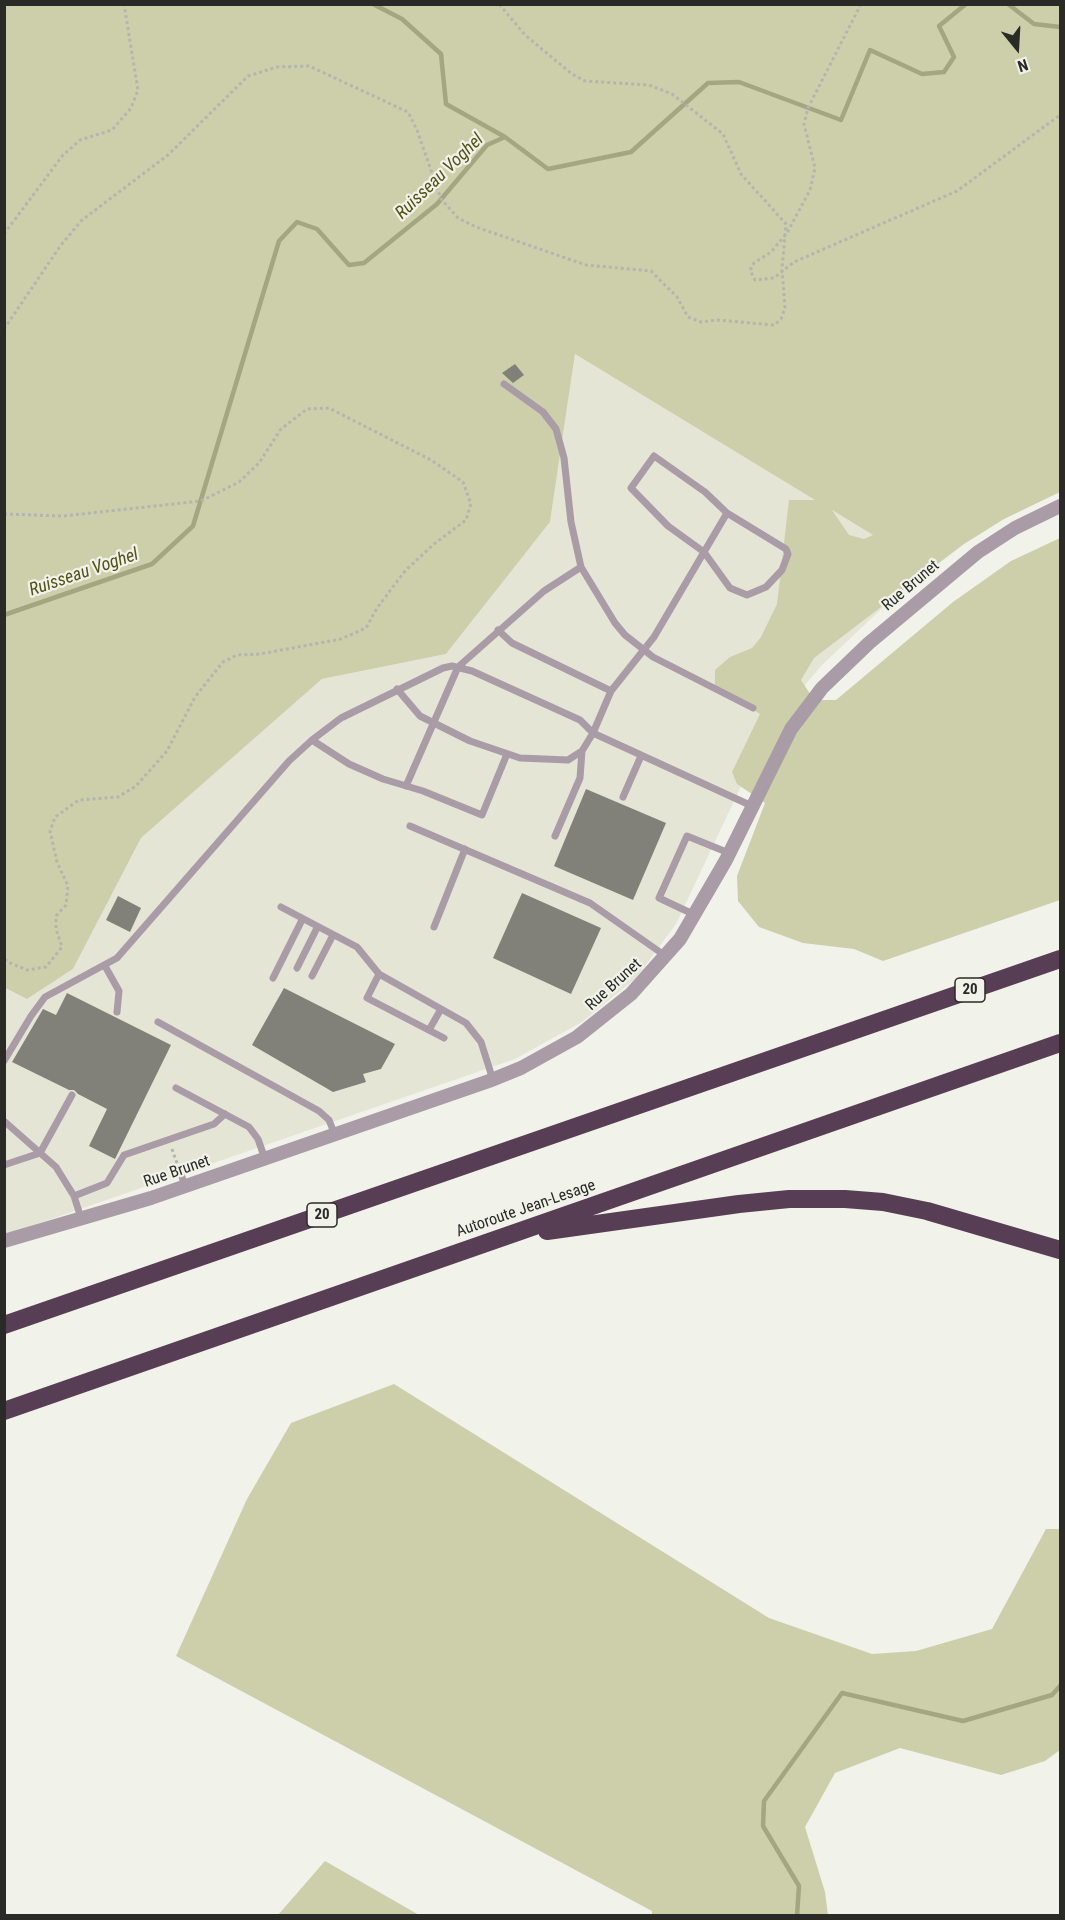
<!DOCTYPE html>
<style>
body{margin:0}
#map{position:relative;width:1065px;height:1920px;overflow:hidden;background:#f1f2ea;font-family:"Roboto Condensed",sans-serif}
canvas{display:block}
.frame{position:absolute;inset:0;border:6px solid #2a2a27;pointer-events:none}
.north{position:absolute;left:987px;top:18px;width:60px;height:60px;-webkit-text-stroke:4px #f1f2ea;paint-order:stroke;rotate:162deg;font-size:16px;font-weight:700;line-height:24px;text-align:center;color:#2a2a27}
.north::after{content:'';display:block;margin:auto;width:21px;height:27px;background:#2a2a27;clip-path:polygon(50% 0,100% 100%,50% 72%,0 100%)}
</style>
<div id="map">
<canvas width="1065" height="1920"></canvas>
<div class="frame"></div>
<div class="north">N</div>
</div>
<script>
const c = document.querySelector('canvas').getContext('2d');
c.lineJoin = 'round';
function fillPath(path, color) {
  c.fillStyle = color;
  c.fill(path, 'evenodd');
}
function shape(rows) {
  const path = new Path2D();
  for (const r of rows) {
    path.moveTo(r[0], r[1]);
    for (let i = 2; i < r.length; i += 2) path.lineTo(r[i], r[i + 1]);
  }
  return path;
}
function strokePath(path, color, width, dash) {
  c.strokeStyle = color;
  c.lineWidth = width;
  c.lineCap = dash ? 'butt' : 'round';
  c.setLineDash(dash || []);
  c.stroke(path);
}
function write(font, color, halo, rows, align = 'center') {
  c.font = font + ' "Roboto Condensed",sans-serif';
  c.lineWidth = 4.5;
  c.setLineDash([]);
  c.textBaseline = 'middle';
  c.strokeStyle = halo;
  c.fillStyle = color;
  for (const [text, x, y, turn = 0] of rows) {
    c.save();
    c.translate(x, y);
    c.rotate((+turn || 0) * Math.PI / 180);
    c.textAlign = isNaN(turn) ? turn : align;
    if (halo) c.strokeText(text, 0, 0);
    c.fillText(text, 0, 0);
    c.restore();
  }
}
fillPath(shape([
 [575,354,926,567,822,665,769,727,676,924,636,978,582,1022,515,1059,5,1235,4,988,27,999,73,969,141,838,322,679,446,654,550,522]
]), '#e5e5d6');
fillPath(shape([
 [4,5,1060,5,1060,492,1004,519,964,544,814,658,801,680,814,700,836,700,953,602,1011,561,1060,538,1060,900,883,961,854,949,803,943,759,927,738,901,737,876,765,803,737,784,732,772,760,714,715,686,715,670,730,657,752,648,761,637,777,604,789,500,815,500,575,354,550,522,446,654,322,679,141,838,73,969,27,999,5,988],
 [832,510,873,535,864,539,849,535],
 [394,1384,769,1618,872,1654,916,1651,992,1629,1046,1529,1060,1529,1060,1750,1045,1761,1001,1775,900,1748,835,1773,805,1827,825,1892,828,1915,652,1915,652,1911,176,1656,247,1499,291,1423],
 [325,1861,419,1915,278,1915]
]), '#cdcfaa');
strokePath(shape([
 [373,4,402,19,441,54,446,104,505,137],
 [1008,4,1034,24,1060,27],
 [4,615,152,564,193,526,279,241,297,222,317,229,349,265,364,263,437,204,487,145,505,137,548,169,631,152,708,83,739,82,841,120,870,50,922,74,944,72,954,57,939,26,966,4],
 [797,1916,799,1886,763,1826,764,1801,842,1693,963,1721,1052,1695,1060,1686]
]), '#a4a581', 4.5);
fillPath(shape([
 [515,364,524,375,513,383,502,373],
 [586,789,666,823,633,900,554,866],
 [522,893,601,928,571,994,493,958],
 [118,896,141,908,130,932,106,920],
 [284,988,395,1044,381,1069,363,1074,366,1082,333,1092,252,1045],
 [67,993,171,1045,115,1159,89,1146,107,1109,78,1094,74,1090,69,1090,12,1062,43,1009,56,1015]
]), '#81817a');
strokePath(shape([
 [861,4,808,108,804,124,815,168,810,190,787,233,771,252,754,263,750,270,755,280,774,278,794,262,957,191,1060,115],
 [4,234,63,155,80,140,112,130,131,108,138,90,124,4],
 [4,329,61,245,82,220,168,155,248,76,277,67,309,66,408,112,417,130,441,199,458,218,476,227,586,265,651,271,677,297,688,317,701,322,717,320,774,325,781,319,785,308,782,269,786,224,741,174,723,134,672,94,649,85,585,81,572,74,525,35,499,4],
 [4,514,63,516,201,501,239,482,259,463,281,429,307,409,329,408,431,460,463,482,471,504,466,520,434,544,405,571,377,608,366,628,341,639,260,654,237,655,223,662,195,697,167,751,136,786,118,797,79,800,55,817,50,831,57,862,68,886,66,905,56,916,56,929,62,947,46,967,27,970,8,962,4,958],
 [172,1149,177,1163]
]), '#b4b5ae', 3, [3, 3]);
strokePath(shape([
 [504,384,543,412,556,429,564,458,571,522,581,567,615,623,625,635,653,657,753,708],
 [654,456,705,492,727,513,786,549,788,554,782,570,766,587,747,595,730,588,704,552,668,526,631,488,654,456],
 [498,630,512,643,611,691],
 [397,689,420,716,470,741,520,758,568,760,582,751,593,733,611,691,654,637,727,513],
 [312,740,349,764,383,779,423,791,482,815,507,754],
 [406,786,458,667,544,591,581,567],
 [623,797,641,756],
 [410,826,590,903,667,957],
 [555,836,580,778,582,751],
 [281,907,357,947,379,974,466,1023,481,1042,493,1080],
 [695,915,659,898,687,836,729,853],
 [434,927,465,849],
 [105,966,119,991,117,1012],
 [297,968,317,928],
 [379,974,367,998,444,1038],
 [312,976,333,935],
 [273,978,302,920],
 [158,1022,319,1111,329,1120,335,1135],
 [429,1030,441,1009],
 [4,1061,31,1016,45,997,117,958,289,761,312,740,341,718,443,668,452,666,472,671,580,720,593,733,752,806],
 [176,1088,249,1127,258,1139,265,1159],
 [4,1121,56,1167,74,1196],
 [4,1165,40,1153,72,1095],
 [180,1171,185,1186],
 [81,1218,74,1196,107,1183,124,1155,214,1124,225,1114]
]), '#a99ca7', 7);
strokePath(shape([
 [4,1241,151,1198,489,1081,521,1068,577,1037,631,994,680,939,726,860,791,729,822,688,869,643,978,552,1015,528,1060,506]
]), '#a99ca7', 14);
strokePath(shape([
 [547,1231,739,1204,789,1199,845,1199,883,1202,927,1211,1060,1250],
 [4,1325,1060,959],
 [4,1411,1060,1043]
]), '#583e54', 18);
for (const [x, y, w] of [
 [970,990,30],
 [322,1215,30]
]) {
  const box = new Path2D();
  box.roundRect(x - w / 2, y - 12, w, 24, 4.5);
  c.fillStyle = '#f1f2ea';
  c.fill(box);
  strokePath(box, '#2a2a27', 1.5);
}
write('bold 15px', '#2a2a27', null, [
 ["20",970,990],
 ["20",322,1215]
]);
write('16px', '#2a2a27', '#f1f2ea', [
 ["Rue Brunet",911,586,-40],
 ["Rue Brunet",614,985,-42],
 ["Rue Brunet",177,1172,-19],
 ["Autoroute Jean-Lesage",526,1209,-19]
]);
write('italic 18px', '#535317', '#f1f2ea', [
 ["Ruisseau Voghel",440,177,-44],
 ["Ruisseau Voghel",84,573,-19]
]);
</script>
